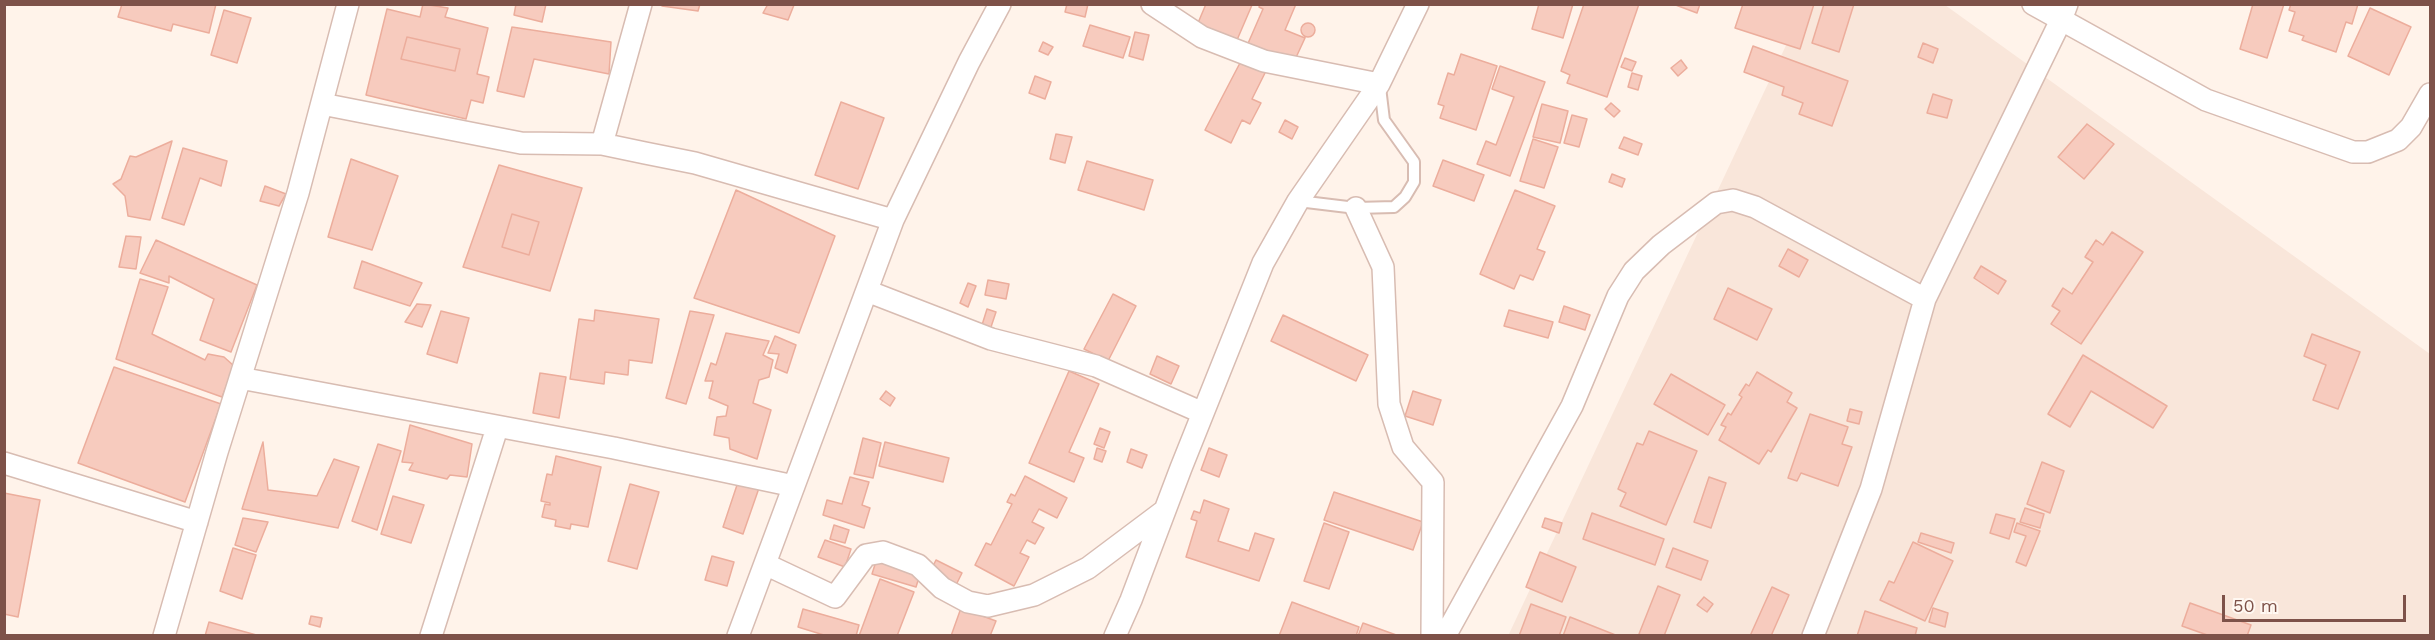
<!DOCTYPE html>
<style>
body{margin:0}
#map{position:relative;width:2435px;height:640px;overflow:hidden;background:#fff3ea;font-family:"Work Sans",sans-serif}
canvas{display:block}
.frame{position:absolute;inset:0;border:6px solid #7e5249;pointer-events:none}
.scale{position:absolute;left:2222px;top:595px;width:184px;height:27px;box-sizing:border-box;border:3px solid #7e5249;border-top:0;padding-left:8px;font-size:18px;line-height:21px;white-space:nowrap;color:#7e5249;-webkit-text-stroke:4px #fff8f2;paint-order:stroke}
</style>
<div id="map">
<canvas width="2435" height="640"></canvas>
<div class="frame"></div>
<div class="scale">50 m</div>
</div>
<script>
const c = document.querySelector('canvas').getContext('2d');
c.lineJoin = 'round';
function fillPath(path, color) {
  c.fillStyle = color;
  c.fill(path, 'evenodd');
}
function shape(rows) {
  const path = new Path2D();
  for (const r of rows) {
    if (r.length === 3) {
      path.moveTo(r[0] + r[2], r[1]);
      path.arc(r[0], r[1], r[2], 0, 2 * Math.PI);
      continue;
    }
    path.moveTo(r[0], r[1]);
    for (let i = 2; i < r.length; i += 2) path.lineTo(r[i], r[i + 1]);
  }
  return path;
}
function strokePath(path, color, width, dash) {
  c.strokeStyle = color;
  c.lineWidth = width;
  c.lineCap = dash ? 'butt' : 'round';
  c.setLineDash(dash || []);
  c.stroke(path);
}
fillPath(shape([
 [1805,5,1945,5,2430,354,2430,635,1508,636]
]), '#f9e6da');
const building = shape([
 [122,4,216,4,209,33,173,24,171,31,118,17,122,4],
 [423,4,448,8,445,17,488,28,477,74,489,77,483,103,471,100,466,119,366,95,387,9,420,17,423,4],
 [407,37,460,49,455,71,401,59,407,37],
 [516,4,546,4,542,22,514,15,516,4],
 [663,4,700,4,698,11,662,6,663,4],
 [768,4,789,4,794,5,788,20,763,13,768,4],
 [1067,4,1088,4,1085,17,1065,12,1067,4],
 [1206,4,1252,5,1234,47,1195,30,1206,4],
 [1260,4,1296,4,1285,30,1305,38,1293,64,1246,48,1263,9,1259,7,1260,4],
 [1539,4,1573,4,1563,38,1532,29,1539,4],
 [1584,4,1639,4,1607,97,1567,83,1570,75,1561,71,1584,4],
 [1673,4,1700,4,1697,13,1673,4],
 [1743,4,1814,4,1800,49,1735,28,1743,4],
 [1824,4,1854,4,1839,52,1812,43,1824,4],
 [2253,4,2284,4,2267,58,2240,49,2253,4],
 [2291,4,2358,4,2352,24,2346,22,2336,52,2302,40,2304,36,2289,31,2295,12,2289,10,2291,4],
 [2370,8,2411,27,2389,75,2348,56,2370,8],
 [224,10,251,18,237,63,211,55,224,10],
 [1308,30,7],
 [1090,25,1130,37,1123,58,1083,46,1090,25],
 [512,27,611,42,609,74,534,59,524,97,497,91,512,27],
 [1135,32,1149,35,1143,60,1129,56,1135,32],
 [407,37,460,49,455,71,401,59,407,37],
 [1043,42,1053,47,1048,55,1039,51,1043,42],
 [1923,43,1938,49,1933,63,1918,57,1923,43],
 [1753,46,1848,81,1832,126,1799,114,1803,103,1782,95,1784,87,1744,72,1753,46],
 [1461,54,1497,66,1476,130,1440,118,1444,106,1438,104,1448,73,1454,75,1461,54],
 [1625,58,1636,62,1632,71,1621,67,1625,58],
 [1681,60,1687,68,1678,76,1671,68,1681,60],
 [1241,61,1265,73,1252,99,1261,103,1250,124,1242,120,1231,143,1205,130,1241,61],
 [1500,66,1545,82,1510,176,1477,164,1486,141,1496,145,1514,97,1492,89,1500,66],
 [1632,73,1642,76,1638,90,1628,87,1632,73],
 [1035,76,1051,82,1045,99,1029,93,1035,76],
 [1933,94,1952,100,1947,118,1927,113,1933,94],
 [841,102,884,118,858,189,815,175,841,102],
 [1611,103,1620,111,1614,117,1605,109,1611,103],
 [1542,104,1568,111,1560,143,1533,137,1542,104],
 [1572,115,1587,119,1579,147,1564,143,1572,115],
 [1285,120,1298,127,1292,139,1279,132,1285,120],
 [2087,124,2114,144,2084,179,2058,157,2087,124],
 [1056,134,1072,137,1065,163,1050,159,1056,134],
 [1624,137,1642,144,1638,155,1619,148,1624,137],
 [1533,139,1558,147,1544,188,1520,181,1533,139],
 [172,141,150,220,128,216,125,196,113,184,121,179,130,156,136,157,172,141],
 [183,148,227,161,221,186,200,178,184,225,162,218,183,148],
 [351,159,398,176,372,250,328,237,351,159],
 [1443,160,1484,175,1474,201,1433,186,1443,160],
 [1087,161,1153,180,1144,210,1078,190,1087,161],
 [499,165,582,188,550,291,463,267,499,165],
 [512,214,539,222,529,255,502,247,512,214],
 [1612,174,1625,179,1622,187,1609,182,1612,174],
 [265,186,286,194,279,206,260,201,265,186],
 [736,190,835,236,799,333,694,298,736,190],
 [1515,190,1555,206,1537,249,1545,252,1533,280,1520,275,1514,289,1480,274,1515,190],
 [512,214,539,222,529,255,502,247,512,214],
 [2112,232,2143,252,2081,344,2051,324,2060,311,2052,306,2063,288,2072,294,2093,262,2085,257,2096,240,2103,245,2112,232],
 [126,236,141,237,136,269,119,267,126,236],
 [156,240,257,285,231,352,200,340,214,299,169,276,169,283,140,273,156,240],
 [1788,249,1808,260,1799,277,1779,266,1788,249],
 [362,261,422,283,410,306,354,288,362,261],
 [1981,266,2006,281,1998,294,1974,278,1981,266],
 [140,279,168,287,152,334,205,360,208,354,224,357,234,366,222,397,116,359,140,279],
 [988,280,1009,284,1006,299,985,295,988,280],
 [968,283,976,286,968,307,960,303,968,283],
 [1728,288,1772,309,1757,340,1714,319,1728,288],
 [1113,294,1136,306,1108,361,1084,349,1113,294],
 [417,304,431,305,422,327,405,322,417,304],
 [1564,306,1590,315,1585,330,1559,322,1564,306],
 [987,309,996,312,991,327,982,325,987,309],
 [595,310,659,319,652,363,629,360,628,375,605,372,604,384,570,379,579,319,594,321,595,310],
 [1509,310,1553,322,1548,338,1504,326,1509,310],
 [441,311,469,318,457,363,427,354,441,311],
 [690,311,714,315,686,404,666,398,690,311],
 [1283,315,1368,355,1356,381,1271,341,1283,315],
 [726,333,769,341,763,355,773,360,769,377,759,380,753,403,771,410,757,459,730,449,729,438,714,435,717,417,726,416,728,406,709,398,713,381,705,381,711,363,716,365,726,333],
 [2312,334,2360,352,2338,409,2313,400,2326,365,2304,356,2312,334],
 [775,336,796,345,787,373,775,368,779,354,768,353,775,336],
 [2083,355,2167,406,2153,428,2091,391,2070,427,2048,414,2083,355],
 [1157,356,1179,366,1171,384,1150,374,1157,356],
 [114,367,221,404,185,502,78,463,114,367],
 [1069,371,1099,384,1069,452,1084,458,1074,482,1029,463,1069,371],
 [1757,372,1792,393,1787,402,1797,408,1771,452,1768,450,1759,464,1719,440,1726,427,1721,425,1728,413,1731,415,1742,397,1739,395,1746,384,1749,386,1757,372],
 [540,373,566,377,559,418,533,413,540,373],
 [1671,374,1725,405,1708,435,1654,404,1671,374],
 [886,391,895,398,890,406,880,399,886,391],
 [1413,391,1441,400,1433,425,1405,416,1413,391],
 [1850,409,1862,412,1859,424,1847,421,1850,409],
 [1810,414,1848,427,1842,444,1852,447,1838,486,1801,473,1797,481,1788,478,1810,414],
 [410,425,472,444,467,477,450,475,447,479,409,470,413,463,402,462,410,425],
 [1100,428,1110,432,1104,448,1094,444,1100,428],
 [1649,431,1697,451,1666,525,1620,506,1626,493,1618,489,1637,443,1643,445,1649,431],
 [863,438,881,443,873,478,854,474,863,438],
 [263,442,268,490,317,496,334,459,359,467,338,528,242,509,263,442],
 [885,442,949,458,943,482,879,466,885,442],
 [378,444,401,451,377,530,352,521,378,444],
 [1097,448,1106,451,1102,462,1094,459,1097,448],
 [1209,448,1227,455,1219,477,1201,470,1209,448],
 [1131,449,1147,455,1142,468,1127,462,1131,449],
 [556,456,601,467,588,527,571,524,570,529,555,526,556,520,542,517,545,504,550,505,550,503,541,501,547,474,552,475,556,456],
 [2042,462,2064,471,2050,513,2027,504,2042,462],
 [1025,476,1067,498,1057,518,1039,509,1032,522,1044,528,1035,544,1027,540,1020,553,1029,557,1014,586,975,565,986,543,991,545,1012,504,1007,502,1011,494,1015,496,1025,476],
 [850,477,869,482,862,505,870,508,864,528,823,515,827,500,842,504,850,477],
 [1709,477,1726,483,1711,528,1694,522,1709,477],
 [738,482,759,488,743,534,723,527,738,482],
 [630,484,659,492,637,569,608,561,630,484],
 [1334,492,1423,522,1413,550,1324,520,1334,492],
 [4,493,40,500,18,617,4,614,4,493],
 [393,496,424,505,411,543,381,534,393,496],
 [1204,500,1229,509,1218,541,1249,551,1255,533,1274,539,1259,581,1186,557,1197,521,1191,519,1194,511,1200,513,1204,500],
 [2025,508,2044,514,2040,528,2020,522,2025,508],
 [1592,513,1664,539,1655,565,1583,539,1592,513],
 [1996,514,2015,519,2009,539,1990,533,1996,514],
 [243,518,268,522,256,552,235,545,243,518],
 [1545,518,1562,523,1559,533,1542,527,1545,518],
 [1324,523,1349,532,1329,589,1304,581,1324,523],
 [2017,523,2040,531,2026,566,2016,562,2026,536,2014,532,2017,523],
 [834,525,849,530,845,543,830,539,834,525],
 [1921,533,1954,543,1951,553,1918,542,1921,533],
 [825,540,851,549,845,567,818,557,825,540],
 [1913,542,1953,561,1925,621,1880,600,1889,581,1894,583,1913,542],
 [233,548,256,555,242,599,220,591,233,548],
 [1673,548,1708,561,1701,580,1666,567,1673,548],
 [1540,552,1576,567,1562,602,1526,587,1540,552],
 [712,556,734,562,727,586,705,580,712,556],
 [877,558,921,571,916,587,872,574,877,558],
 [936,560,962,573,956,585,930,572,936,560],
 [880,579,914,592,897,636,859,636,880,579],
 [1658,586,1680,595,1664,636,1643,636,1639,634,1658,586],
 [1772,587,1789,595,1771,636,1750,636,1772,587],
 [1704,597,1713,604,1707,612,1697,605,1704,597],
 [1292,602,1359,627,1356,636,1279,636,1292,602],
 [2190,603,2251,625,2247,636,2210,636,2182,626,2190,603],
 [1531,604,1566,617,1559,636,1519,636,1531,604],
 [961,608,996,621,990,636,951,636,961,608],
 [1933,608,1948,613,1945,627,1929,622,1933,608],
 [803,609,859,625,856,636,827,636,798,627,803,609],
 [1865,611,1917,628,1915,636,1857,636,1865,611],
 [311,616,322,618,320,627,309,624,311,616],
 [1570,617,1618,636,1563,636,1570,617],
 [209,622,260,636,205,636,209,622],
 [1363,623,1399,636,1358,636,1363,623]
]);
fillPath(building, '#f7cbbe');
strokePath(building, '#ecad9c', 1.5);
const lane = shape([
 [1298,201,1356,208,1394,207,1405,197,1414,182,1414,162,1384,120,1380,87]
]);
const street = shape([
 [1152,4,1202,37,1264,61,1379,84],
 [2033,4,2206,100,2353,152,2368,152,2398,140,2411,127,2430,94],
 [322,104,521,143,602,144,645,153,695,163,893,220],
 [602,144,641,4],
 [1356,208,1383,267,1389,404,1403,447,1433,482,1432,636],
 [867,291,991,339,1096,366,1203,413],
 [240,378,614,448,794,486],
 [4,463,197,522],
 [765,564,835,597,866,555,883,552,918,565,942,588,968,602,988,606,1034,595,1088,568,1164,511],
 [164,636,217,452,298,193,348,4],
 [431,636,497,428],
 [738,636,893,220,969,62,1000,4],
 [1115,636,1131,600,1181,468,1263,263,1298,201,1379,84,1418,4],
 [1445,636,1572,406,1618,296,1634,271,1661,245,1716,203,1733,200,1755,207,1925,299],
 [1813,636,1871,489,1925,299,2061,20,2067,4]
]);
strokePath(lane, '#d8bcb2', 14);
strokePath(street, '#d8bcb2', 24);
strokePath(lane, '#fff', 10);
strokePath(street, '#fff', 21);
</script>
